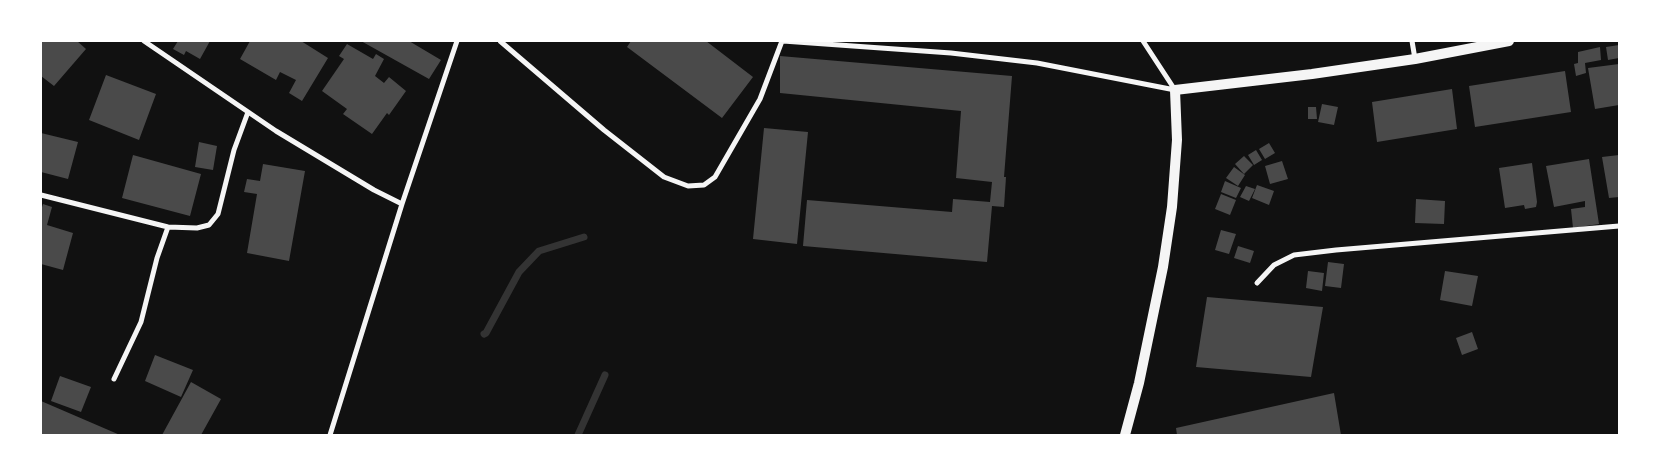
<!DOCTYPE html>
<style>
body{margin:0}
#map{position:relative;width:1660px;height:476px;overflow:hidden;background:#111;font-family:"Nunito Sans",sans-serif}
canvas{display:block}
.frame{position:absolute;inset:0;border:42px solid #fff;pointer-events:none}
</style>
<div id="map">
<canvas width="1660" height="476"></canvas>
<div class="frame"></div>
</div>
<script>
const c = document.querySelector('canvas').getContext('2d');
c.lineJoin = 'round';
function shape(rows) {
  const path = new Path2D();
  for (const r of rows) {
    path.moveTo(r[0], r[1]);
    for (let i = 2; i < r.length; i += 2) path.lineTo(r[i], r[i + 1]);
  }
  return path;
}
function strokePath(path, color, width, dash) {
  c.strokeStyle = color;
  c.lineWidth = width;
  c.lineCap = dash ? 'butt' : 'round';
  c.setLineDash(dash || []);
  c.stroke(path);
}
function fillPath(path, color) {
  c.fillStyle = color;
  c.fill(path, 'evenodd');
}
strokePath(shape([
 [484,334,486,333,519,272,539,251,584,237],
 [578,435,605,375]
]), '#333', 7);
fillPath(shape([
 [41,41,77,41,86,49,54,86,41,76],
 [178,41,210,41,200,59,186,51,184,55,173,49],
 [250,41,301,41,328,58,302,101,289,93,296,80,280,72,276,80,240,59],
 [361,41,409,41,441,60,429,79],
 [631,41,706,41,753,77,722,118,627,47],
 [347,44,373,59,376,54,384,59,375,76,384,83,389,77,406,91,389,115,387,113,372,134,343,114,347,109,322,91,344,59,339,56],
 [1619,45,1619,58,1608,60,1606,47],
 [1600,47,1601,60,1585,63,1586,73,1576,76,1574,64,1578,63,1578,52],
 [780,56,1012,76,1004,177,1006,177,1004,207,992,206,987,262,803,246,807,200,952,212,953,199,990,202,992,182,956,178,961,111,780,93],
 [1619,64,1619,105,1595,109,1588,68],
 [1565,71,1571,112,1475,127,1469,86],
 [106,75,156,94,139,140,89,120],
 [1452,89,1457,129,1377,142,1372,102],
 [1322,104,1338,107,1334,125,1318,122],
 [1308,107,1316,107,1317,119,1308,119],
 [764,128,808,132,797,244,753,239],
 [41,133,78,142,68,179,41,172],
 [199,142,217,146,213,170,195,167],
 [1269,143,1275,153,1265,159,1259,149],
 [1256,150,1262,160,1254,165,1248,155],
 [133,155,201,174,190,216,122,198],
 [1619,155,1619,197,1609,198,1602,157],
 [1244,156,1253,165,1244,174,1235,164],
 [1589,159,1599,224,1573,228,1571,209,1585,207,1585,201,1554,207,1546,166],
 [1282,161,1288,179,1270,184,1265,166],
 [1532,163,1537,202,1536,207,1525,209,1524,205,1505,208,1499,168],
 [263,164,305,171,289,261,247,253,257,194,244,192,247,179,260,181],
 [1234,167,1245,175,1238,186,1226,178],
 [1225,181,1241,188,1236,198,1221,192],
 [1257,185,1274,191,1269,205,1252,198],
 [1246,186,1255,189,1249,201,1240,197],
 [1221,194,1236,200,1230,215,1215,209],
 [1416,199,1445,201,1444,224,1415,223],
 [43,204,52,207,47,225,73,233,63,270,41,264,41,210],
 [1221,230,1236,234,1229,254,1215,250],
 [1238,246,1254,251,1250,263,1234,258],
 [1328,262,1344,264,1341,288,1325,286],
 [1308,271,1324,273,1322,291,1306,288],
 [1445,271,1478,276,1472,306,1440,300],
 [1207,297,1323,307,1311,377,1196,367],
 [1472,332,1478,349,1462,355,1456,338],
 [155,355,193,370,181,397,145,381],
 [60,376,91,387,81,412,51,401],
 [191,382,221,399,201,435,162,435],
 [1334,393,1341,435,1177,435,1176,428],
 [41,401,120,435,41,435]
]), '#4a4a4a');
strokePath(shape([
 [144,41,276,131,374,190,402,204],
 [500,41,604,130,664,177,688,186,704,185,715,177,760,99,782,41],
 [783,41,951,53,1037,63,1175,90],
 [1143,41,1175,90],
 [1412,41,1415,59],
 [41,195,168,227,197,228,209,225,218,214,234,150,248,112],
 [1257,283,1274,265,1294,255,1336,250,1619,226],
 [114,379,141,322,157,258,168,227],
 [330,435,402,204,457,41]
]), '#f5f5f5', 5);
strokePath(shape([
 [1125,435,1139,383,1163,267,1172,207,1177,140,1175,90,1312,74,1415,59,1509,41]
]), '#f5f5f5', 10);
</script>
